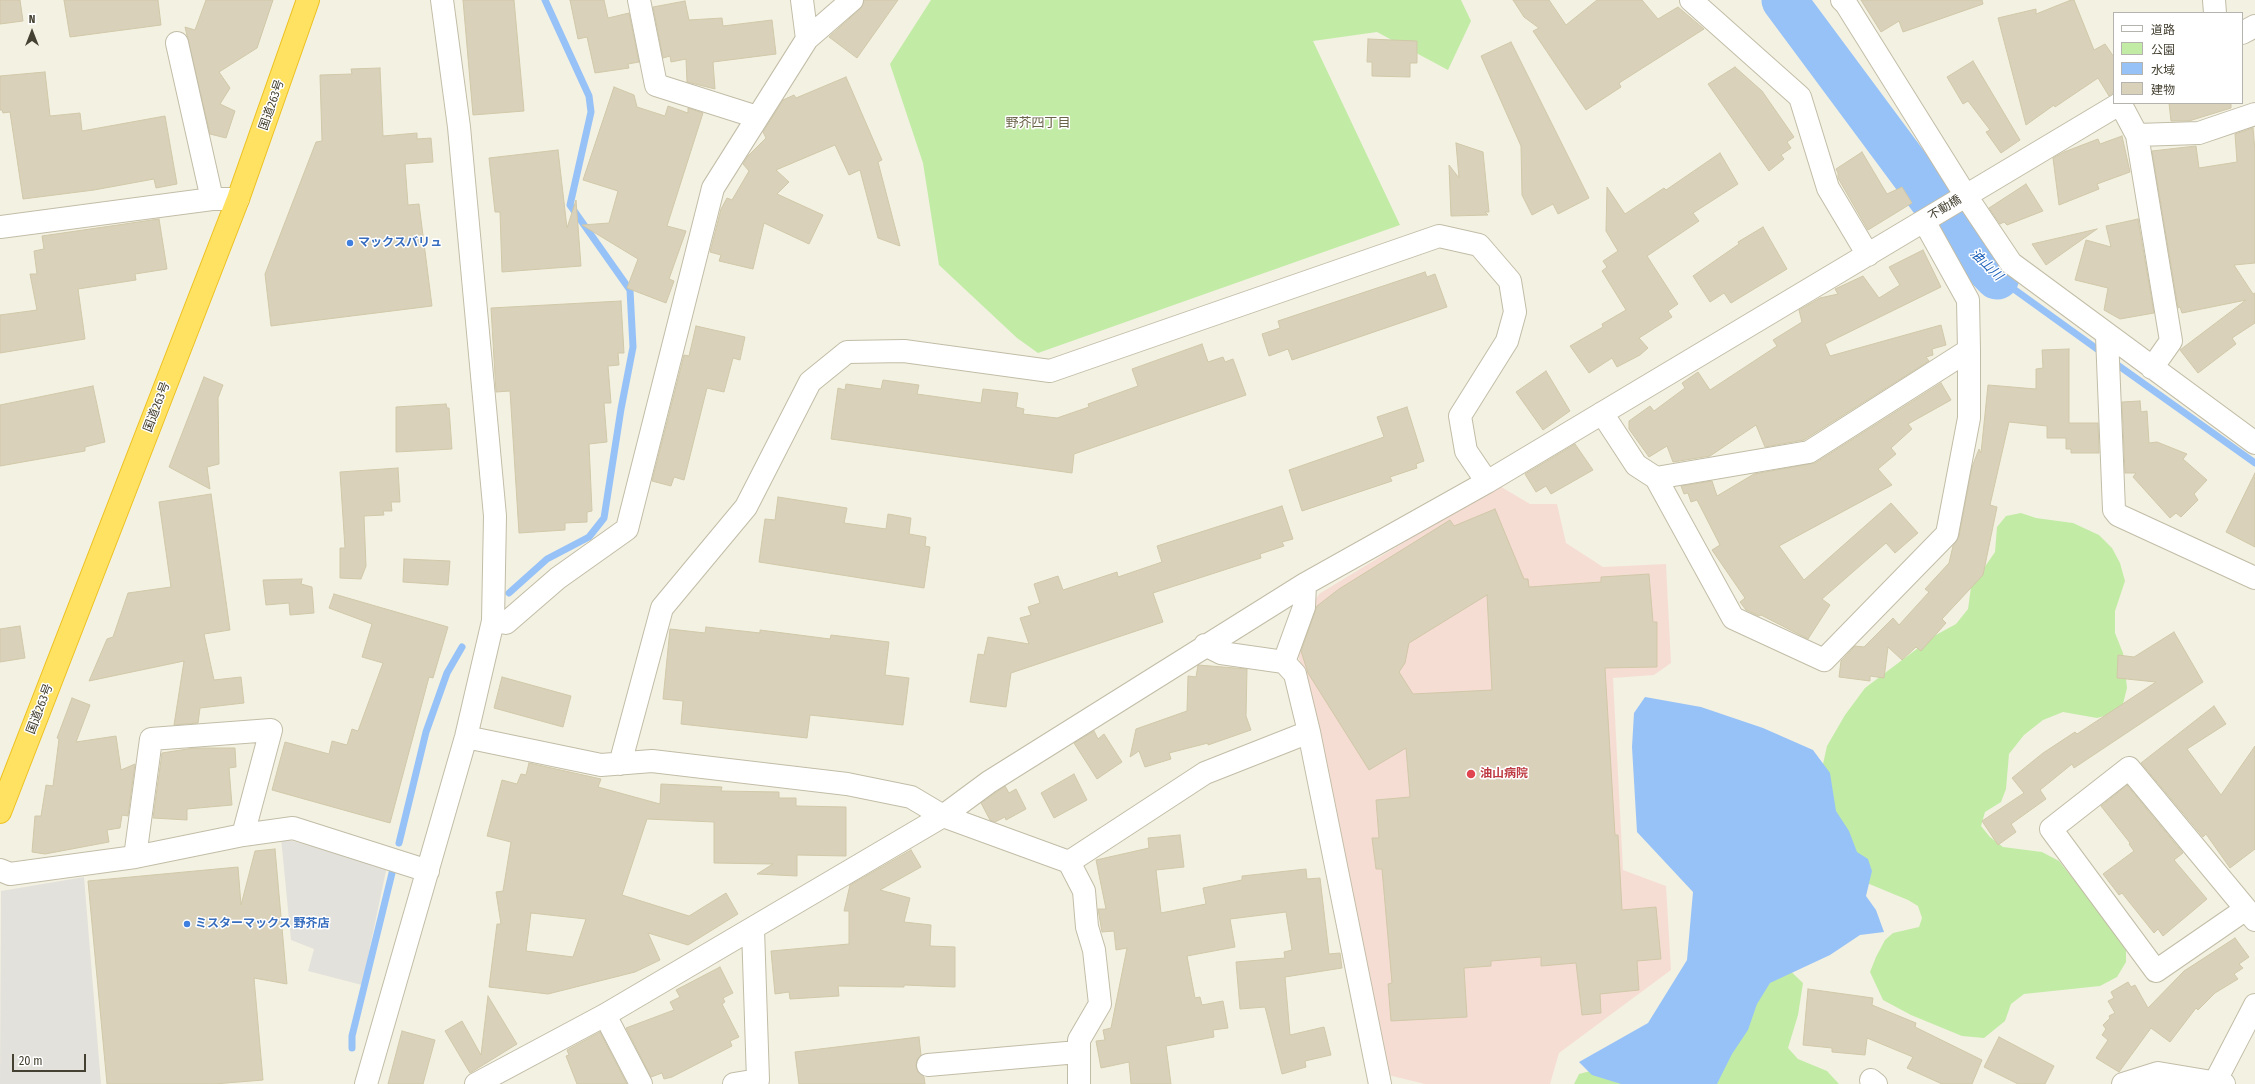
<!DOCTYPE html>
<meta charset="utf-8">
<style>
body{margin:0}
#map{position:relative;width:2255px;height:1084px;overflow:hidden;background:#f3f1e2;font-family:"Fira Sans Condensed","Noto Sans JP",sans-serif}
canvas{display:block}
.legend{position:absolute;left:2113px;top:12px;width:130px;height:92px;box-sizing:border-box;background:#fff;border:1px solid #b5b3ad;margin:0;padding:5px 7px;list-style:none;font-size:12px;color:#454132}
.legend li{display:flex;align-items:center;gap:8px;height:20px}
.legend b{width:20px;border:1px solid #b5b3ad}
.north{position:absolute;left:12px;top:12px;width:40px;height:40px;-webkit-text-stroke:3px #fff;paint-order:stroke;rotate:0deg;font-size:11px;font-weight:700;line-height:16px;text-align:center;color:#454132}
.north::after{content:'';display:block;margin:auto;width:14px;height:18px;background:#454132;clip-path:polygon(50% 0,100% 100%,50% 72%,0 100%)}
.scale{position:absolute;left:12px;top:1054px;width:74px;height:18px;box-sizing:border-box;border:2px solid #454132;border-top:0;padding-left:5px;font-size:12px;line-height:14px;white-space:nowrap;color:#454132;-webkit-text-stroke:3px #fff;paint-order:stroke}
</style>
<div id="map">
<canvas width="2255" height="1084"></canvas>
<ul class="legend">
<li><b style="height:5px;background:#fff"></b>道路</li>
<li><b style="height:11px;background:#c2eca6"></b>公園</li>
<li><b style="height:11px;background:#97c2f7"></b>水域</li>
<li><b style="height:11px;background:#d9d1b9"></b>建物</li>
</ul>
<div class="north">N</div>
<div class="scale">20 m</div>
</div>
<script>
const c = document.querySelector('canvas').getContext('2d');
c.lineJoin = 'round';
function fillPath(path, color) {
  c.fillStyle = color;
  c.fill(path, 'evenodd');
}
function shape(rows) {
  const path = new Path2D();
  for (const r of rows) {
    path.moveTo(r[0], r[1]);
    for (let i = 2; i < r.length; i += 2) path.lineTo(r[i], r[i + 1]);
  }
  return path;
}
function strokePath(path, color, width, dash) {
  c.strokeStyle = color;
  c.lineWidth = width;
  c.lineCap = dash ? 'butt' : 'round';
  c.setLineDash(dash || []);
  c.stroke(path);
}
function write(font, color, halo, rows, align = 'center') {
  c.font = font + ' "Fira Sans Condensed","Noto Sans JP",sans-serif';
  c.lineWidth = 3;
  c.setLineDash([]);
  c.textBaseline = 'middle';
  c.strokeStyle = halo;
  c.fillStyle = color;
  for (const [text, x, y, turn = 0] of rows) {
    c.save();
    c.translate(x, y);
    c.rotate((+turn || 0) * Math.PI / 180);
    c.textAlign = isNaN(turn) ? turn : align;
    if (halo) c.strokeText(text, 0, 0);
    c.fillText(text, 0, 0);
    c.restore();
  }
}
fillPath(shape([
 [1498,485,1530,504,1557,504,1566,543,1603,567,1666,564,1671,663,1654,675,1613,678,1623,870,1666,886,1671,970,1559,1053,1550,1084,1425,1084,1388,1075,1296,644,1298,629,1319,594]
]), '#f6ddd4');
fillPath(shape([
 [931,0,1461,0,1471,21,1448,70,1377,32,1313,41,1400,225,1038,353,1017,338,939,265,923,163,890,64],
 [2021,513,2036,518,2073,523,2099,535,2112,548,2120,563,2125,581,2115,611,2115,633,2123,653,2127,688,2123,704,2108,715,2097,718,2063,712,2043,720,2024,735,2009,754,2006,789,2001,802,1985,812,1981,826,1990,837,2003,847,2042,852,2059,861,2126,945,2126,962,2117,977,2100,986,2024,994,2011,1004,2005,1021,1984,1038,1962,1036,1911,1015,1883,1000,1870,972,1876,957,1885,940,1893,933,1919,927,1922,918,1918,906,1908,900,1862,881,1821,773,1827,746,1845,715,1865,688,1934,636,1956,624,1968,609,1971,587,1995,552,1997,527,2006,516],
 [1783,964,1803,983,1798,1015,1788,1048,1798,1059,1827,1071,1839,1084,1703,1084,1738,1015],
 [1613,1065,1627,1084,1574,1084,1579,1074]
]), '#c2eca6');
fillPath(shape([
 [281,838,387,866,362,985,308,971,314,949,291,940],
 [84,877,101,1084,0,1084,1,891]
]), '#e3e1db');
fillPath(shape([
 [1645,697,1701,707,1763,728,1813,750,1830,773,1836,811,1849,831,1857,852,1868,859,1872,871,1866,896,1876,910,1884,932,1860,935,1830,955,1770,983,1757,1004,1748,1030,1732,1054,1717,1084,1621,1084,1592,1075,1579,1062,1648,1023,1687,960,1693,892,1637,832,1632,747,1634,713]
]), '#97c2f7');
strokePath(shape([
 [1997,277,2104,354],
 [2112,361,2255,463],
 [509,593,547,559,589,537,604,518,621,409,633,347,630,290,570,205,591,112,589,96,545,0],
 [399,843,426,732,447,673,462,647],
 [352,1048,352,1036,393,869]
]), '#97c2f7', 7);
strokePath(shape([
 [1784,0,1965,244,1997,277]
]), '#97c2f7', 45);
const building = shape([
 [0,0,20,0,23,21,0,24,0,0],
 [64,0,158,0,161,25,70,37,64,0],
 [206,0,273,0,257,48,219,72,230,88,220,104,235,111,226,138,210,134,185,27,195,30,206,0],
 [463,0,514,0,524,111,473,115,463,0],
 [570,0,604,0,608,18,629,13,639,62,628,64,629,68,595,73,587,37,578,39,570,0],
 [864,0,898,0,857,58,829,37,860,9,864,0],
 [1513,0,1549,0,1566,25,1597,0,1642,0,1658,19,1678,7,1704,29,1619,83,1621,87,1586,110,1533,31,1539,28,1524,17,1513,0],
 [1861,0,1982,0,1983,4,1903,32,1899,21,1881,32,1861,0],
 [2071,0,2074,0,2094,50,2105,44,2114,57,2114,92,2109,96,2098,78,2055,107,2054,105,2026,125,1998,18,2036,9,2036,14,2071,0],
 [685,1,689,20,722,18,723,26,772,20,776,54,713,62,715,89,687,82,686,59,671,62,670,56,663,58,653,7,685,1],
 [1368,39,1417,41,1417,63,1410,63,1410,77,1372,76,1372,62,1367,62,1368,39],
 [1511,42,1589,198,1558,214,1553,204,1532,215,1522,195,1521,146,1481,56,1511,42],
 [1973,61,2020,140,2001,153,1986,132,1990,130,1968,101,1963,104,1947,77,1973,61],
 [1735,67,1762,91,1794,137,1787,142,1791,148,1781,155,1784,159,1769,171,1708,84,1735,67],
 [380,68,383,136,417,133,417,139,431,138,433,162,405,164,408,205,419,204,432,306,271,326,265,274,316,142,322,141,320,75,352,74,351,69,380,68],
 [45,72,50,116,80,113,82,131,165,116,177,184,156,188,154,179,94,190,23,199,10,112,3,113,2,110,0,110,0,76,45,72],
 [846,77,882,160,878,162,900,246,878,238,860,170,849,175,835,145,776,170,789,182,777,194,823,215,809,244,764,223,753,269,719,261,721,255,710,252,721,209,727,198,732,200,749,171,743,164,748,156,766,138,763,132,783,100,794,95,796,98,846,77],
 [614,87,634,95,637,107,665,116,668,106,688,113,688,108,703,113,667,226,686,231,669,279,674,281,666,303,627,288,638,259,582,225,609,223,618,191,583,180,614,87],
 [2169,103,2231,103,2231,108,2189,121,2171,121,2169,103],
 [2253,128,2255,151,2255,263,2234,265,2253,294,2255,293,2255,323,2232,338,2236,344,2198,373,2180,350,2246,300,2182,313,2180,307,2178,308,2152,151,2196,146,2199,168,2237,162,2235,134,2253,128],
 [2122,136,2130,172,2097,184,2099,189,2059,205,2053,158,2064,152,2098,139,2100,144,2122,136],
 [1456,143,1483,152,1489,212,1485,212,1488,215,1451,216,1449,165,1459,178,1456,143],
 [558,150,567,228,576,200,581,266,502,272,500,212,495,212,489,158,558,150],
 [1862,152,1887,194,1902,187,1912,203,1868,230,1838,178,1838,173,1836,169,1862,152],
 [1720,153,1738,184,1693,213,1699,221,1647,256,1678,304,1668,311,1672,317,1639,338,1648,348,1640,355,1617,367,1612,358,1589,373,1570,346,1603,327,1602,324,1626,310,1602,271,1607,267,1603,261,1618,251,1606,231,1607,187,1625,214,1664,188,1666,190,1720,153],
 [2026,184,2043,211,2007,225,2004,222,2000,224,1989,208,2026,184],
 [159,219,167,269,135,274,136,280,78,289,85,339,0,353,0,315,37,310,30,274,37,274,34,251,44,249,42,236,159,219],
 [2138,219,2154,313,2120,319,2104,310,2108,288,2075,280,2086,240,2111,247,2106,226,2138,219],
 [1763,227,1787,269,1731,303,1724,293,1710,302,1693,276,1739,244,1738,242,1763,227],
 [2097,229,2046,265,2032,244,2097,229],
 [1923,250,1941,287,1825,344,1830,356,1941,325,1946,345,1932,349,1933,355,1926,357,1929,361,1804,440,1765,447,1756,425,1710,456,1673,462,1667,446,1649,457,1629,429,1629,421,1650,406,1654,411,1685,388,1682,383,1698,372,1710,390,1777,346,1773,340,1802,322,1799,310,1820,298,1838,294,1835,289,1863,276,1879,298,1900,285,1889,267,1923,250],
 [1425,272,1427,277,1435,274,1447,307,1292,360,1288,349,1269,356,1262,334,1280,328,1278,321,1425,272],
 [621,301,624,353,618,353,619,365,608,366,611,403,604,403,607,442,589,444,592,511,587,512,587,522,565,523,565,530,519,533,510,391,496,392,491,308,621,301],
 [696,326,745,337,740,360,733,358,724,392,707,388,684,480,674,477,671,486,652,481,684,355,689,356,696,326],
 [1202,344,1208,362,1223,357,1225,362,1233,359,1246,395,1074,454,1072,473,831,439,838,388,845,390,846,384,881,389,883,380,919,385,917,394,981,403,983,389,1018,393,1016,407,1024,409,1023,414,1057,418,1089,407,1088,404,1138,386,1132,369,1202,344],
 [2069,349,2069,423,2098,423,2099,453,2071,453,2071,449,2066,449,2066,438,2047,438,2047,426,2009,422,1990,505,1997,507,1983,575,1942,619,1946,623,1921,651,1916,647,1902,660,1888,647,1884,678,1870,676,1870,681,1839,677,1841,661,1855,646,1864,647,1893,618,1899,625,1929,592,1925,589,1949,563,1953,546,1959,536,1972,467,1979,449,1981,453,1988,385,2036,389,2036,369,2043,368,2042,350,2069,349],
 [1546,371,1570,411,1543,430,1516,392,1546,371],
 [204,377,223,385,218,398,219,464,207,467,210,489,169,467,204,377],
 [1941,383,1951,400,1908,424,1912,429,1891,448,1896,454,1878,469,1892,485,1779,546,1804,580,1891,503,1918,533,1895,553,1886,543,1822,599,1830,605,1808,639,1761,615,1759,616,1746,610,1740,602,1745,598,1712,550,1720,545,1697,500,1691,502,1688,493,1684,494,1681,486,1712,481,1717,496,1754,474,1815,463,1941,383],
 [93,386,105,442,85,447,85,451,0,466,0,405,93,386],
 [2140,401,2141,412,2147,411,2149,443,2157,442,2187,454,2183,459,2207,480,2194,494,2198,500,2181,517,2176,513,2170,518,2133,477,2136,473,2125,473,2122,402,2140,401],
 [446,404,447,408,449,408,452,449,396,452,396,407,446,404],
 [1407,407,1424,461,1416,464,1417,468,1390,477,1392,481,1302,511,1289,470,1384,437,1377,417,1407,407],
 [1575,444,1593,470,1551,494,1546,486,1536,492,1525,474,1575,444],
 [398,468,400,502,391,502,392,511,383,511,384,515,364,516,366,566,361,579,340,578,340,548,345,548,340,472,398,468],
 [2255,473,2255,547,2226,532,2255,473],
 [211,494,230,630,204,634,214,680,241,677,244,703,200,708,198,723,174,725,184,661,89,681,107,639,113,637,128,593,171,587,159,502,211,494],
 [778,497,847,508,844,523,886,529,888,514,911,518,909,534,926,537,925,546,930,547,924,588,759,562,765,519,775,520,778,497],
 [1282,506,1293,539,1282,542,1284,546,1260,554,1261,558,1153,593,1163,622,1011,673,1006,707,970,702,978,654,984,655,988,637,1029,644,1020,618,1031,615,1028,607,1040,603,1034,584,1058,576,1063,590,1117,572,1118,577,1162,562,1157,546,1282,506],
 [1495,509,1524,579,1528,579,1529,587,1601,582,1601,577,1649,574,1653,622,1657,622,1657,667,1605,668,1615,835,1618,835,1622,910,1656,907,1661,959,1637,961,1639,990,1600,994,1601,1013,1582,1015,1576,963,1541,966,1541,957,1491,961,1491,966,1464,968,1467,1017,1391,1021,1388,984,1392,983,1382,869,1376,869,1372,838,1379,838,1376,800,1410,797,1406,748,1369,770,1308,673,1301,651,1317,606,1339,589,1450,520,1454,526,1495,509],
 [1487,595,1492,690,1413,694,1399,672,1405,663,1409,643,1487,595],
 [404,559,450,561,448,585,403,582,404,559],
 [302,579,301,584,312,587,314,613,290,615,289,603,266,605,263,580,302,579],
 [334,594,448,627,433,678,429,677,390,823,272,790,285,742,329,754,332,741,347,745,352,729,358,731,383,663,362,657,372,624,329,608,334,594],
 [20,626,25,658,0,662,0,629,20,626],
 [706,627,760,633,760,630,830,639,831,635,889,642,885,675,909,678,903,725,810,715,807,738,681,724,683,701,663,699,670,629,705,633,706,627],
 [2174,632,2203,682,2074,768,2072,764,2040,790,2046,799,2011,824,2016,832,1998,845,1982,821,2024,793,2012,778,2043,753,2075,732,2077,734,2156,682,2117,678,2118,655,2134,657,2174,632],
 [1198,665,1247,669,1246,716,1251,730,1208,745,1208,743,1169,753,1171,759,1145,767,1139,751,1130,757,1136,729,1187,711,1188,676,1196,677,1198,665],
 [502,677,571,696,563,727,494,708,502,677],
 [72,698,90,705,76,742,116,736,121,770,135,764,128,816,122,815,120,828,107,830,109,842,45,854,32,852,35,816,41,816,46,785,53,786,59,739,57,738,72,698],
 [2214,706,2226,724,2187,749,2221,795,2255,746,2255,849,2230,868,2206,834,2203,837,2141,763,2214,706],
 [1094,731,1098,739,1104,734,1122,762,1097,779,1074,743,1094,731],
 [194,748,235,748,236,767,229,768,232,805,187,809,187,820,153,818,162,753,194,748],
 [529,763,601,779,598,787,660,804,661,784,722,787,721,791,779,792,779,798,796,798,796,806,846,807,846,856,797,855,797,876,757,874,773,864,714,863,714,822,647,819,622,895,689,916,726,893,738,914,688,945,648,933,660,960,635,972,548,994,489,987,497,924,501,924,496,892,503,891,511,842,487,836,502,780,517,784,521,774,526,775,529,763],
 [531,913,586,919,573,957,526,951,531,913],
 [1074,774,1087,800,1054,818,1041,793,1074,774],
 [2127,785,2183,853,2174,860,2207,899,2163,936,2158,929,2154,933,2122,893,2119,895,2103,874,2134,851,2129,844,2130,843,2101,806,2127,785],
 [1005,786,1009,793,1016,789,1026,809,1006,820,1005,817,995,822,990,820,981,803,1005,786],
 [1180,835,1184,867,1156,870,1161,913,1206,904,1203,888,1242,880,1242,876,1306,869,1307,879,1320,878,1329,954,1340,953,1342,968,1285,977,1290,1035,1324,1027,1331,1055,1305,1061,1306,1067,1282,1074,1265,1007,1240,1009,1236,962,1285,958,1284,952,1292,950,1286,912,1230,919,1235,947,1187,956,1195,998,1200,997,1202,1005,1223,1001,1228,1028,1213,1030,1214,1037,1166,1046,1171,1084,1131,1084,1129,1062,1101,1068,1096,1041,1105,1040,1103,1030,1111,1028,1127,948,1116,950,1114,931,1102,932,1098,909,1106,909,1096,860,1149,848,1148,838,1180,835],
 [275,849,287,984,254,978,263,1080,214,1084,107,1084,88,881,238,867,241,905,255,851,275,849],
 [911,850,921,867,880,890,910,898,904,922,931,925,930,946,955,947,955,987,904,985,904,987,838,986,839,996,790,999,789,992,775,994,771,951,849,944,849,911,844,911,850,885,911,850],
 [2235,938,2249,957,2239,964,2243,968,2234,974,2238,979,2215,993,2198,1010,2196,1008,2170,1042,2151,1028,2119,1072,2096,1058,2108,1040,2102,1035,2106,1029,2103,1025,2110,1018,2109,1016,2115,1013,2108,1001,2114,998,2111,992,2128,982,2131,987,2135,985,2148,1008,2184,971,2235,938],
 [720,967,733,993,723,998,725,1002,722,1004,739,1037,730,1041,732,1046,672,1077,664,1079,662,1073,651,1077,626,1028,674,1010,670,1002,680,997,676,990,720,967],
 [1808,989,1873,998,1872,1005,1916,1023,1915,1027,1982,1060,1972,1084,1942,1084,1907,1068,1913,1057,1867,1038,1865,1055,1832,1052,1832,1048,1803,1045,1808,989],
 [488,996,517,1044,470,1073,445,1031,462,1021,481,1055,488,996],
 [402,1031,435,1040,423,1084,388,1084,402,1031],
 [600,1032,627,1084,577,1084,566,1056,569,1055,567,1050,600,1032],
 [919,1037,921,1055,917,1060,916,1066,918,1072,924,1077,925,1084,799,1084,795,1052,919,1037],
 [1999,1037,2054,1066,2045,1084,2018,1084,1984,1067,1999,1037]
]);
fillPath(building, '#d9d1b9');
strokePath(building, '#d1c8a9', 1);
const minor = shape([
 [639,0,656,85,757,117],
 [802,0,807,39],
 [1691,0,1800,97,1828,188,1868,255],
 [1842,0,1846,4,1966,196,2011,263,2255,443],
 [2214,0,2215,13],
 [2242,33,2255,26],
 [177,43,212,199],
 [2120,103,2137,135,2171,341,2152,368],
 [2137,135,2199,133,2255,114],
 [1924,221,1968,300,1969,350,1969,418,1947,534,1824,660,1733,618,1656,478,1809,452,1969,350],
 [0,227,212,199,238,199],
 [2107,336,2114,510,2118,515,2255,578],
 [1602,413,1636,465,1656,478],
 [493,621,506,623,558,578,627,529,713,188,807,39,852,0],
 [1205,645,1221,653,1284,662,1295,674,1309,732,1380,1084],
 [1284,662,1304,607,1305,584],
 [466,737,601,765,652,761,847,784,911,797,943,816,1069,862,1084,891,1087,927,1094,950,1100,1004,1079,1040,1079,1084],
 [620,764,662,608,746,507,810,382,847,352,904,351,1050,371,1439,236,1479,245,1510,281,1515,312,1507,341,1460,416,1466,451,1487,482],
 [135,857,151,739,271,730,243,835],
 [1069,862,1205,773,1309,732],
 [0,870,10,874,135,857,243,835,293,828,428,871],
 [2246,909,2156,971,2051,829,2129,768,2246,909,2255,920],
 [605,1015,641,1084],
 [928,1065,1078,1052],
 [1871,1080,1876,1084],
 [366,1084,466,737,493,621,495,516,459,127,442,0],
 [476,1084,605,1015,943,816,989,782,1305,584,1487,482,2121,103],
 [734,1084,758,1080,753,929],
 [2123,1084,2158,1073,2224,1084],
 [2214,1084,2255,1005]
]);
const highway = shape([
 [0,812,238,199,308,0]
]);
strokePath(minor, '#c2bda7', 24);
strokePath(highway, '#edc122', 24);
strokePath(minor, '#fff', 22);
strokePath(highway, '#ffe261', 22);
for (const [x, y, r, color] of [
 [350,243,4,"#3f7fe0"],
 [1471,774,5,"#e0444e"],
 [187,924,4,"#3f7fe0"]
]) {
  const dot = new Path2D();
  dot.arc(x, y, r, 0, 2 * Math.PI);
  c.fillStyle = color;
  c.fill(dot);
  strokePath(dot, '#fff', 1.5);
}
write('12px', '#454132', '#fff', [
 ["国道263号",272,105,-71],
 ["不動橋",1945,208,-31],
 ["国道263号",157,407,-69],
 ["国道263号",40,709,-69]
]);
write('bold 12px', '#366cbe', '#fff', [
 ["マックスバリュ",358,243],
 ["ミスターマックス 野芥店",195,924]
], 'left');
write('bold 12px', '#be3a42', '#fff', [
 ["油山病院",1480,774]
], 'left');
write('13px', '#696148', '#fff', [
 ["野芥四丁目",1038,123]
]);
write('italic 13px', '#2163bb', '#fff', [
 ["油山川",1986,265,44]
]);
</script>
